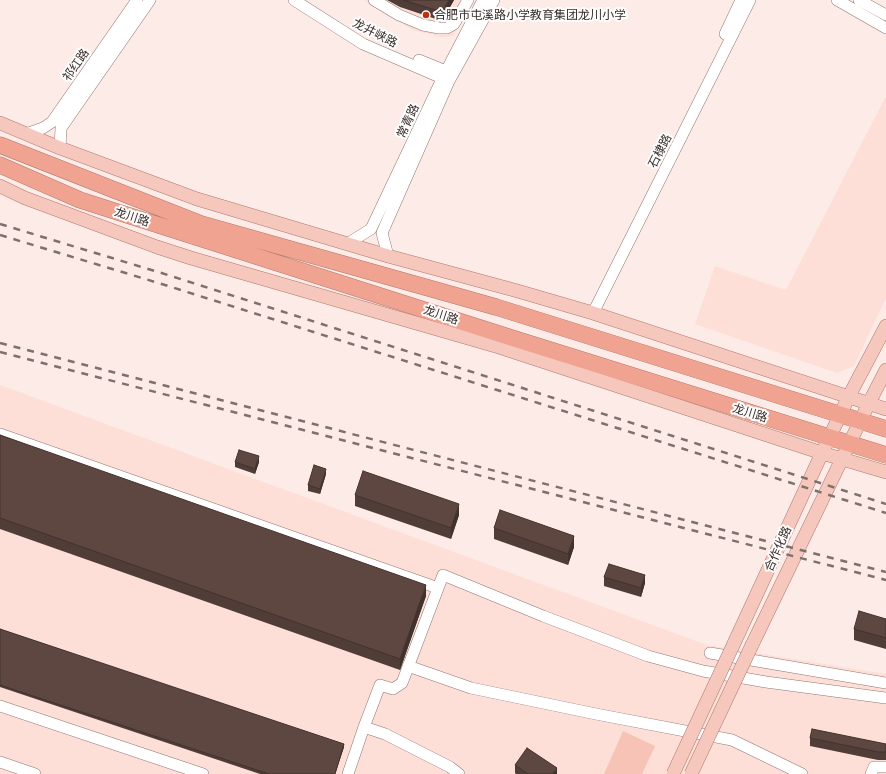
<!DOCTYPE html>
<meta charset="utf-8">
<style>
body{margin:0}
canvas{display:block;background:#fdebe7}
</style>
<canvas width="886" height="774"></canvas>
<script>
const c = document.querySelector('canvas').getContext('2d');
c.lineJoin = 'round';
function fillPath(path, color) {
  c.fillStyle = color;
  c.fill(path, 'evenodd');
}
function shape(rows) {
  const path = new Path2D();
  for (const r of rows) {
    path.moveTo(r[0], r[1]);
    for (let i = 2; i < r.length; i += 2) path.lineTo(r[i], r[i + 1]);
  }
  return path;
}
function strokePath(path, color, width, dash) {
  c.strokeStyle = color;
  c.lineWidth = width;
  c.lineCap = dash ? 'butt' : 'round';
  c.setLineDash(dash || []);
  c.stroke(path);
}
function write(font, color, halo, rows, align = 'center') {
  c.font = font + ' Lato,"Noto Sans SC",sans-serif';
  c.lineWidth = 4;
  c.setLineDash([]);
  c.textBaseline = 'middle';
  c.strokeStyle = halo;
  c.fillStyle = color;
  for (const [text, x, y, turn = 0] of rows) {
    c.save();
    c.translate(x, y);
    c.rotate((+turn || 0) * Math.PI / 180);
    c.textAlign = isNaN(turn) ? turn : align;
    if (halo) c.strokeText(text, 0, 0);
    c.fillText(text, 0, 0);
    c.restore();
  }
}
fillPath(shape([
 [363,0,473,0,453,36,440,37,413,30],
 [886,96,886,298,854,366,837,373,695,324,715,266,786,290],
 [0,385,707,645,886,674,886,774,0,774]
]), '#fddfd7');
fillPath(shape([
 [623,731,655,746,642,774,604,774]
]), '#f6c3b6');
const minor = shape([
 [294,0,363,44,449,81],
 [374,0,399,15,423,25,439,28,447,28,454,24,468,0],
 [837,0,886,28],
 [859,0,886,15],
 [725,34,741,0],
 [419,60,451,73],
 [26,134,43,128,52,122,137,0],
 [60,148,61,128,150,0],
 [347,244,371,229,442,79,483,0],
 [388,256,382,233,449,81,494,0],
 [593,313,750,0],
 [0,434,438,588],
 [710,653,886,683],
 [408,666,471,688,596,714,732,740,802,774],
 [0,706,203,774],
 [364,727,380,685,393,689,402,683,443,575,543,616,648,656,703,671,766,682,886,698],
 [0,762,35,774],
 [348,774,364,727,385,734,450,767,459,774],
 [871,774,874,767,886,767]
]);
const major = shape([
 [0,123,60,148,197,199,388,256,514,290,593,313,886,409],
 [0,186,25,198,157,247,191,258,499,347,822,453,886,472],
 [736,639,822,453,849,396,886,326],
 [752,645,869,403,886,370]
]);
const highway = shape([
 [0,145,201,224,496,307,886,429],
 [0,165,80,200,509,337,886,455]
]);
strokePath(minor, '#917770', 12);
strokePath(major, '#af796d', 14);
strokePath(highway, '#af796d', 17);
strokePath(minor, '#fff', 11);
strokePath(major, '#f6c8bd', 13);
strokePath(highway, '#f0a391', 16);
strokePath(shape([
 [0,224,168,275,886,504],
 [0,235,165,285,886,513],
 [0,343,886,572],
 [0,352,886,580]
]), '#7e716d', 2.5, [7, 7]);
const majorBridge = shape([
 [673,774,736,639],
 [691,774,752,645]
]);
strokePath(majorBridge, '#af796d', 14, []);
strokePath(majorBridge, '#f6c8bd', 13);
fillPath(shape([
 [387,0,454,0,442,21,400,7],
 [0,435,426,596,400,670,0,529],
 [235,462,259,462,255,474,235,467],
 [326,474,320,494,308,491,308,485],
 [355,495,459,515,451,539,355,506],
 [494,528,574,547,568,565,494,539],
 [604,577,645,583,641,597,604,586],
 [886,619,886,649,854,640,854,629],
 [0,629,344,747,335,774,260,774,0,687],
 [810,738,886,744,886,760,878,760,810,746],
 [515,765,557,774,516,774,515,773]
]), '#513d38');
fillPath(shape([
 [449,0,454,0,442,21,442,12],
 [259,456,259,462,255,474,255,469],
 [326,469,326,474,320,494,320,489],
 [459,504,459,515,451,539,451,528],
 [574,536,574,547,568,565,568,554],
 [645,575,645,583,641,597,641,588],
 [426,585,426,596,400,670,400,659],
 [344,744,344,747,335,774],
 [557,768,557,774,553,774,553,773]
]), '#42322e');
const building = shape([
 [403,0,449,0,442,12,403,0],
 [0,435,426,585,400,659,0,518,0,435],
 [239,450,259,456,255,469,235,462,239,450],
 [314,465,326,469,320,489,308,485,314,465],
 [363,471,459,504,451,528,355,495,363,471],
 [500,510,574,536,568,554,494,528,500,510],
 [609,564,645,575,641,588,604,577,609,564],
 [859,611,886,619,886,638,854,629,859,611],
 [0,629,344,744,335,774,269,774,0,685,0,629],
 [812,729,886,744,886,752,878,752,810,738,812,729],
 [527,748,557,768,553,773,554,774,528,774,515,765,527,748]
]);
fillPath(building, '#5e4741');
strokePath(building, '#42322e', 1);
for (const [x, y, r, color] of [
 [426,15,4,"#bc310f"]
]) {
  const dot = new Path2D();
  dot.arc(x, y, r, 0, 2 * Math.PI);
  c.fillStyle = color;
  c.fill(dot);
  strokePath(dot, '#fdfdfd', 1.5);
}
write('12px', '#372c29', '#fdfdfd', [
 ["合肥市屯溪路小学教育集团龙川小学",434,15]
], 'left');
write('12px', '#372c29', '#fdfdfd', [
 ["龙井峡路",375,33,27],
 ["祁红路",76,65,-55],
 ["常青路",408,121,-65],
 ["石棣路",660,151,-63],
 ["龙川路",132,217,18],
 ["龙川路",441,315,18],
 ["龙川路",750,413,17],
 ["合作化路",778,549,-66]
]);
</script>
